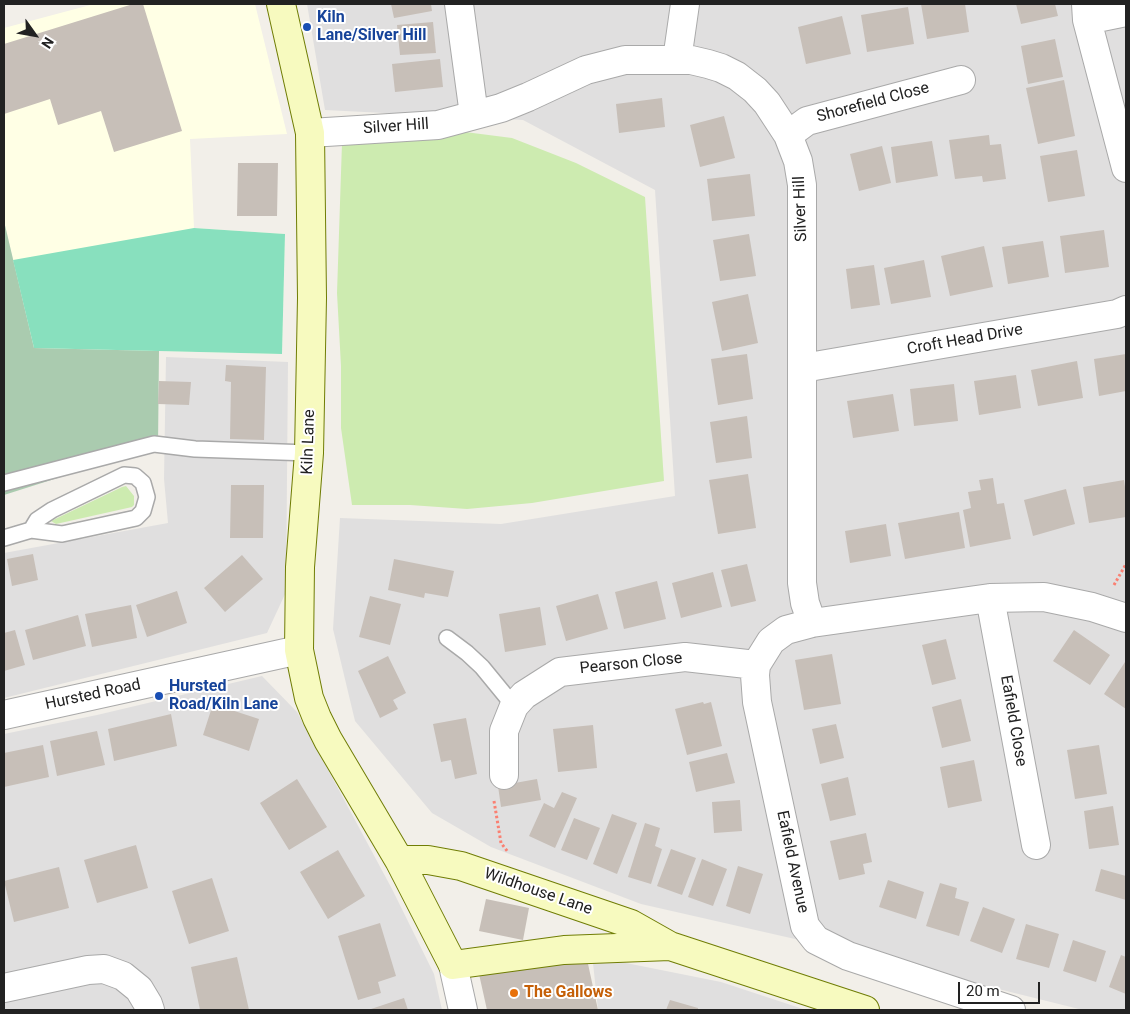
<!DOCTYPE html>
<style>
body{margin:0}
#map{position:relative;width:1130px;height:1014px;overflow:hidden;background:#f2efe9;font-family:Roboto,sans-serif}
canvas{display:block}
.frame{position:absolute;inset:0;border:5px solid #222;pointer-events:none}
.north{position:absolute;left:10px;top:10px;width:50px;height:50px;-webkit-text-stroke:4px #fff;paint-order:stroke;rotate:122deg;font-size:14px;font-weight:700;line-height:20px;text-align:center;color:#222}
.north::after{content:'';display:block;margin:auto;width:18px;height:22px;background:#222;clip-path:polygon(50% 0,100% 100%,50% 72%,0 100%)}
.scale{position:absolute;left:958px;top:982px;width:82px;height:22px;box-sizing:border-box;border:2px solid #222;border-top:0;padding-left:6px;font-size:15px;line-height:18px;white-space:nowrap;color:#222;-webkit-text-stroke:4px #fff;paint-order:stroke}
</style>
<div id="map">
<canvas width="1130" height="1014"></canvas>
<div class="frame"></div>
<div class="north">N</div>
<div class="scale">20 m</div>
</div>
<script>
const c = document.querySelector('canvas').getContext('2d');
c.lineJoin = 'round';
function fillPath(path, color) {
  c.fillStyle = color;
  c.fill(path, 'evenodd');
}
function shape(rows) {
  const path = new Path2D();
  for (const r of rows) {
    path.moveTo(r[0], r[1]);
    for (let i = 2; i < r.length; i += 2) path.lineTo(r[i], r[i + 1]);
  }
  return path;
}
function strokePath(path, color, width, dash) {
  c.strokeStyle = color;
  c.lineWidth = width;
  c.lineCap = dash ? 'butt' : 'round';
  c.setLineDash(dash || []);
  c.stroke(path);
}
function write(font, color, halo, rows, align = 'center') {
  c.font = font + ' Roboto,sans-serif';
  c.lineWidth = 4;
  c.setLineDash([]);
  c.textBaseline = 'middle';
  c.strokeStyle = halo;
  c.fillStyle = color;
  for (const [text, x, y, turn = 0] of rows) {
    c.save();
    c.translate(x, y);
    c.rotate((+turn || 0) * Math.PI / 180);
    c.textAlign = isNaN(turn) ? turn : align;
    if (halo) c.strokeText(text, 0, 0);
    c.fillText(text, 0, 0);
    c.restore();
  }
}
fillPath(shape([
 [307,4,1126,4,1126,1010,1083,1010,817,944,641,904,491,847,432,813,355,721,333,629,340,518,501,524,675,496,655,190,523,120,325,110],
 [166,357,288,362,286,592,267,633,4,698,4,553,168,523,164,479],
 [262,676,297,712,392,889,434,974,442,1010,4,1010,4,734,97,715],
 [621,962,721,982,806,1010,598,1010,593,963]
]), '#e0dfdf');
fillPath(shape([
 [94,4,255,4,287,134,190,139,194,228,285,234,282,354,34,348,4,221,4,28]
]), '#ffffe5');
fillPath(shape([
 [465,132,512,138,576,163,645,197,664,481,532,503,467,509,410,505,352,505,341,428,341,366,337,293,342,143],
 [126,486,134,496,134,505,132,507,56,524,51,521,122,487]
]), '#cdebb0');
fillPath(shape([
 [4,221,34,348,159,351,158,446,4,495]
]), '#aacbaf');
fillPath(shape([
 [194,228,285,234,282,354,34,348,13,260]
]), '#88e0be');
fillPath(shape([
 [133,4,143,4,182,131,114,152,101,111,58,125,50,99,4,114,4,44],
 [391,4,431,4,432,11,394,18],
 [921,4,965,4,969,32,927,39],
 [1016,4,1055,4,1058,16,1021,24],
 [908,7,914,44,867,52,861,15],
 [842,16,851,54,806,64,798,27],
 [433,22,436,53,400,55,397,25],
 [1055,39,1063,77,1028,84,1021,46],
 [440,59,443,87,395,92,392,64],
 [1064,80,1075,136,1038,144,1026,88],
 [662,98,665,127,619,133,616,104],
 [724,116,735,158,700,167,690,125],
 [989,135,990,145,1001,144,1006,179,983,182,982,176,955,179,949,140],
 [932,141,938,176,896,183,891,147],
 [882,146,891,183,859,191,850,154],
 [1077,150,1085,196,1048,202,1040,156],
 [238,163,278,163,277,216,237,216],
 [750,174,755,216,712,221,707,179],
 [1104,230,1109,267,1065,273,1060,236],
 [749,234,756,276,720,281,713,240],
 [1043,241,1049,277,1008,284,1002,247],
 [984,246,993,287,950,296,941,256],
 [924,260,931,297,891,304,884,268],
 [874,265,880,305,851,309,846,269],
 [748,294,758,343,722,351,712,302],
 [747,354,753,399,718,405,711,359],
 [1126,354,1126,391,1099,396,1094,359],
 [1077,361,1083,398,1038,406,1031,370],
 [226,365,266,367,264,440,230,439,231,382,225,381],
 [1016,375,1021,408,979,415,974,381],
 [159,381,191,382,189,405,158,404],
 [954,384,958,421,914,426,910,389],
 [893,394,899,431,853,438,847,401],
 [747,416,752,458,716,463,710,422],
 [748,474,756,528,718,534,709,480],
 [993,478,997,504,1004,503,1011,539,970,547,963,510,971,508,968,492,981,490,979,480],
 [1124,480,1126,494,1126,517,1089,523,1083,487],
 [231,485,264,485,263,538,230,538],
 [1066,489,1075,524,1033,536,1024,500],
 [959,512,965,548,905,559,898,523],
 [886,524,891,556,850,563,845,531],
 [33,554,38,580,12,586,7,559],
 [242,555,263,579,225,612,204,588],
 [394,559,454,571,448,597,425,593,424,598,388,590],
 [747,564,756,601,731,607,721,570],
 [713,572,722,607,681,618,672,583],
 [657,581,666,619,624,629,615,592],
 [177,591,187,623,147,637,136,605],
 [598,594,608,629,566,641,556,606],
 [370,596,401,604,390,645,359,637],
 [131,605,137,638,92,647,85,614],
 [540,607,546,645,505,652,499,614],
 [78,615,86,646,33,660,25,630],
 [15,630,25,665,4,671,4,633],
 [1074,630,1110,655,1090,685,1053,661],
 [946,639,956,679,932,685,922,645],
 [832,654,841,704,804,710,795,660],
 [388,656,406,693,393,700,398,709,380,718,358,671],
 [1125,662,1126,663,1126,709,1104,694],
 [961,699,971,741,942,748,932,707],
 [703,702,704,704,711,702,722,746,687,755,675,709],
 [213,704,259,719,249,751,203,735],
 [171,714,177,746,114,761,108,729],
 [466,718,477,774,455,779,451,760,441,762,433,724],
 [836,724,844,758,820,764,812,729],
 [593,725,597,768,558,772,553,729],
 [97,731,105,765,57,776,50,741],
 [43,745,49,777,4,787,4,753],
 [1099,745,1107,794,1075,799,1067,750],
 [727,753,735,783,696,792,689,762],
 [974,760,982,801,948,808,940,767],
 [848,777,856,815,830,821,821,784],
 [297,779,327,827,289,850,260,803],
 [537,779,541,800,501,807,498,786],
 [562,792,577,798,555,848,529,836,544,803,554,808],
 [740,800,742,831,714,833,712,802],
 [1113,806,1119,845,1089,849,1084,811],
 [612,814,637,823,617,874,593,864],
 [574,818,600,828,587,860,561,850],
 [645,823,660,828,655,846,662,849,651,884,628,877],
 [866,833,872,862,863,864,865,874,839,880,830,841],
 [136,845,148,888,97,903,84,860],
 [671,849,696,858,682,895,657,886],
 [338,850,365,896,328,919,300,872],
 [702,859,727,869,713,906,688,897],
 [738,866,763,874,750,914,726,906],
 [59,867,69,908,14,922,4,881],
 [1101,869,1126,876,1126,900,1095,891],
 [212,878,229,931,189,944,172,891],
 [888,880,924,892,916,919,879,907],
 [940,883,957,888,955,898,969,902,959,936,926,926],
 [486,899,529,908,523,940,479,931],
 [983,907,1015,919,1002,953,970,941],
 [380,923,396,976,378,982,381,993,358,1000,338,936],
 [1026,924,1059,934,1049,968,1016,959],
 [1073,940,1106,951,1096,982,1063,971],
 [585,950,598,1010,487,1010,479,974],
 [1121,955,1126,957,1126,994,1109,987],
 [237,957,249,1010,200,1010,191,967],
 [404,998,408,1010,368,1010],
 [670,1000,698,1008,698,1010,666,1010]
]), '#c7bfb8');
const lane = shape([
 [4,483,154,444,195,449,309,453],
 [4,538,31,530,62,534,136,518,143,511,147,497,143,483,135,476,124,475,52,510,37,520,31,530],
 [447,638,467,653,482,667,514,706]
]);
const street = shape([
 [459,4,474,115],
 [1086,4,1087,20,1126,168],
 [1087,20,1126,12],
 [677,60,685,4],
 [310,133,438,125,501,108,528,97,586,70,625,60,691,60,708,64,721,68,737,76,755,90,767,103,788,135,798,161,802,185,802,583,805,603,812,623],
 [788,135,807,121,961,80],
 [803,368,1117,314,1126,310],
 [990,598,1036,845],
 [756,665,755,675,757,702,805,926,816,940,848,956,1011,1010],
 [4,715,299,650],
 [504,775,504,731,514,706,524,695,560,672,685,657,756,665,771,641,786,630,812,623,990,598,1044,597,1092,607,1126,618],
 [453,965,463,1010],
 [4,988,88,970,104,969,123,976,139,989,148,1004,150,1010]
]);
const secondary = shape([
 [281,4,310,133,312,298,309,453,300,567,299,650,309,698,317,718,328,740,399,860,453,965,564,950,670,946],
 [399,860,428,860,461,866,631,924,670,946,865,1010]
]);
strokePath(lane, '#a9a9a9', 18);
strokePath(street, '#a9a9a9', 30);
strokePath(secondary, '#707d05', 30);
strokePath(shape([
 [1114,585,1126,564],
 [494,801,501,843,508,852]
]), '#fa8072', 3, [2.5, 2.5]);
strokePath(lane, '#fff', 15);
strokePath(street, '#fff', 28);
strokePath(secondary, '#f7fabf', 28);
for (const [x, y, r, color] of [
 [307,27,5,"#1a4fb4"],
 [159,696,5,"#1a4fb4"],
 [514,993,5,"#e8710a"]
]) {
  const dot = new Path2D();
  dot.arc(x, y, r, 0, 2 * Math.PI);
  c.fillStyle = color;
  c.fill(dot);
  strokePath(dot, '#fff', 2);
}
write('bold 16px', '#164399', '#fff', [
 ["Kiln",317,18],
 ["Lane/Silver Hill",317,36],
 ["Hursted",169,687],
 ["Road/Kiln Lane",169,705]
], 'left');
write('16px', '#222', '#fff', [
 ["Shorefield Close",873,103,-15],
 ["Silver Hill",396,127,-4],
 ["Silver Hill",801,209,-92],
 ["Croft Head Drive",965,340,-10],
 ["Kiln Lane",309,442,-88],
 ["Pearson Close",631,664,-6],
 ["Hursted Road",93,695,-12],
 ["Eafield Close",1013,721,80],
 ["Eafield Avenue",792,862,78],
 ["Wildhouse Lane",538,892,19]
]);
write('bold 16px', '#c56008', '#fff', [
 ["The Gallows",524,993]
], 'left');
</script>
